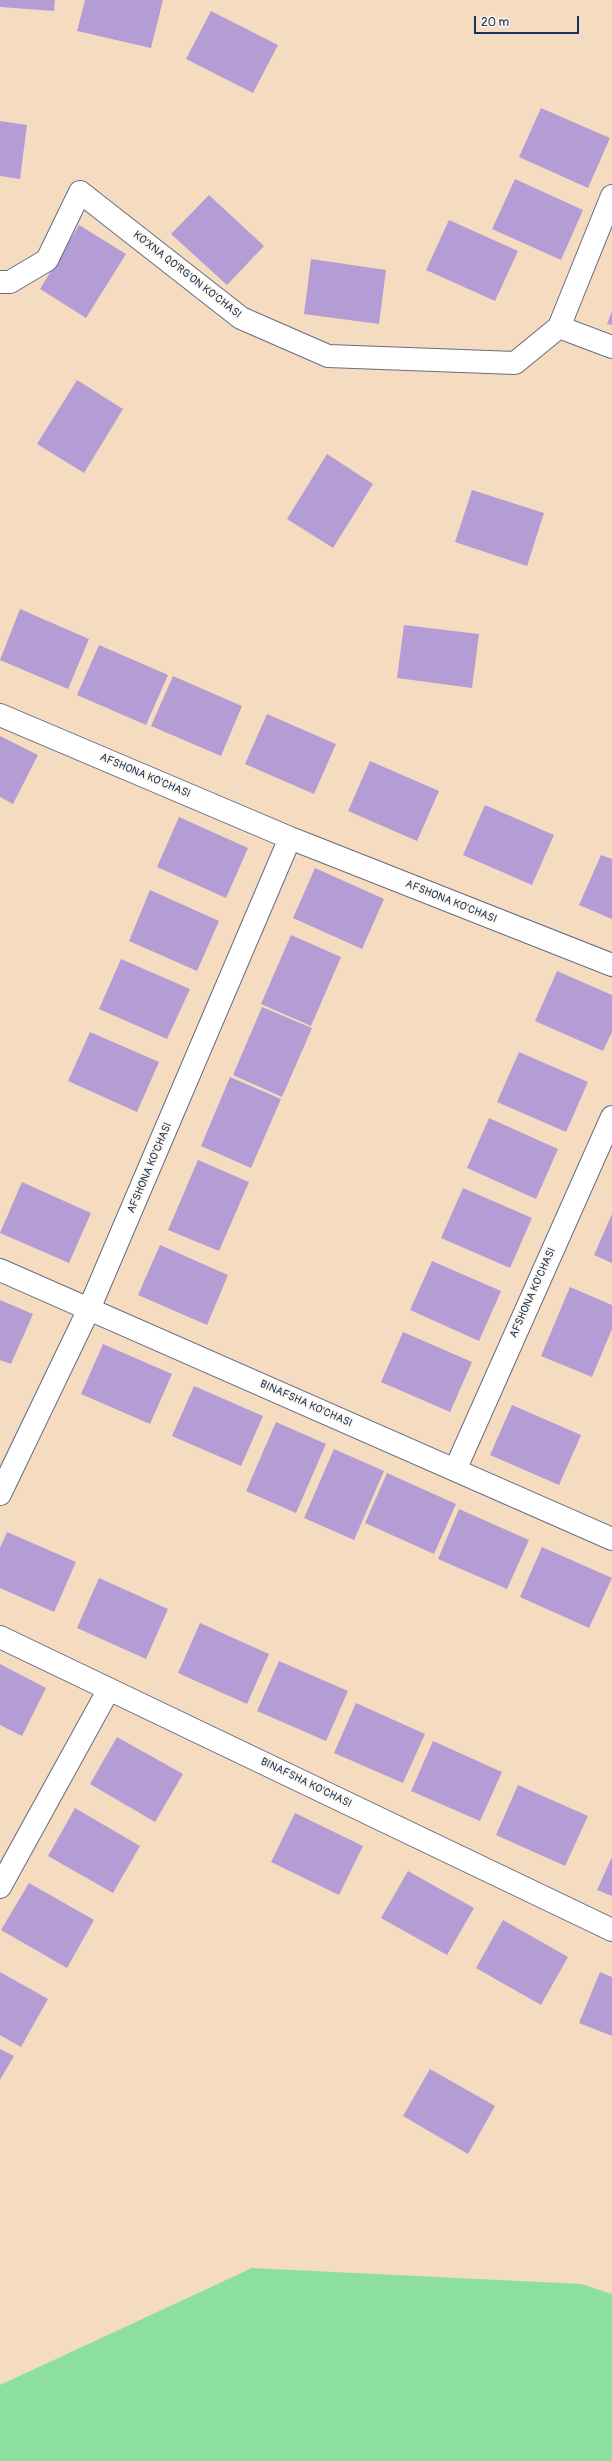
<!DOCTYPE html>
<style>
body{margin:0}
#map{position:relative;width:612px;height:2461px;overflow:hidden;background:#f5dcc0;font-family:Pangolin,sans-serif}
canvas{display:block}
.scale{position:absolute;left:474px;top:16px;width:105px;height:18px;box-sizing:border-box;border:2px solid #1b2f5e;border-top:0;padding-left:5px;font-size:12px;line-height:14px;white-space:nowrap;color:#1b2f5e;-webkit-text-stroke:3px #fbf7ec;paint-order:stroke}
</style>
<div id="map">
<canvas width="612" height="2461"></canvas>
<div class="scale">20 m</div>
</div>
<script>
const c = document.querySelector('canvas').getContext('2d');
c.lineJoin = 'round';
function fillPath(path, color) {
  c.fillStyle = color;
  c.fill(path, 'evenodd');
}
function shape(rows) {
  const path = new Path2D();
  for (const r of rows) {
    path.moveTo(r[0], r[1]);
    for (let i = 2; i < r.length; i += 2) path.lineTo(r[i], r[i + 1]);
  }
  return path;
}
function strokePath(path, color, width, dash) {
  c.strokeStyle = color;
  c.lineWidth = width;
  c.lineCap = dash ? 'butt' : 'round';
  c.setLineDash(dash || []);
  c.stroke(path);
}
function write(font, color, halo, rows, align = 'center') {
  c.font = font + ' Pangolin,sans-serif';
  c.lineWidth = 3.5;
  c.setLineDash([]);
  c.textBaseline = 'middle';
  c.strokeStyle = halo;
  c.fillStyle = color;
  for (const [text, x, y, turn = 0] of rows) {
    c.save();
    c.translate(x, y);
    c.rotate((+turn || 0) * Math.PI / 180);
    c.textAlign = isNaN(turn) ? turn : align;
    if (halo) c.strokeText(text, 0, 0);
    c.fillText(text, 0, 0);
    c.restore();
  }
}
fillPath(shape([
 [252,2268,581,2284,612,2294,612,2461,0,2461,0,2385]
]), '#8ddf9f');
fillPath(shape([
 [0,0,55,0,54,11,0,7],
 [85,0,163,0,151,48,77,31],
 [211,11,278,45,253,93,186,59],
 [541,108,610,138,588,188,519,157],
 [0,121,27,125,20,179,0,176],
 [515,179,583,210,561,260,492,229],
 [209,195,264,246,227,285,171,234],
 [449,220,518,251,495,301,426,270],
 [79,225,126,254,86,318,40,289],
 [311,259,386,270,379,324,304,314],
 [612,311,612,325,607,324],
 [77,380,123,409,84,473,37,444],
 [327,454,373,484,333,548,287,519],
 [472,490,544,513,527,566,455,542],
 [20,609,89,639,68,689,0,660],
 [404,625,479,634,472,688,397,678],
 [99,645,168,675,146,725,77,695],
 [173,676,242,706,221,756,151,726],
 [267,714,336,744,314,794,245,764],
 [0,736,38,755,13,804,0,797],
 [370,761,439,791,417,841,348,811],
 [485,805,554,835,532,885,463,855],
 [179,817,248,848,226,898,157,867],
 [601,855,612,859,612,919,579,905],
 [315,868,384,899,362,949,293,918],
 [150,890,219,921,197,971,129,941],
 [291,935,341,957,311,1026,261,1004],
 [121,959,190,989,167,1039,99,1009],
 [557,971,612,995,612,1032,603,1051,535,1021],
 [262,1007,312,1028,282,1097,233,1075],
 [90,1032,159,1062,137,1112,68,1081],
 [519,1052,588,1082,566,1132,497,1102],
 [230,1077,281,1099,251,1168,201,1146],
 [489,1118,558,1149,536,1199,467,1168],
 [198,1160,249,1182,219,1251,168,1230],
 [22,1182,91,1213,69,1263,0,1233],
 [463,1188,532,1218,510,1268,441,1238],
 [612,1214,612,1263,594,1255],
 [160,1245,228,1275,207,1325,138,1295],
 [432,1261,501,1291,479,1341,410,1310],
 [570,1287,612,1305,612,1329,592,1377,541,1356],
 [0,1300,33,1314,11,1364,0,1360],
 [403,1332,472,1362,450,1412,381,1382],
 [103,1344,172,1374,150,1424,81,1394],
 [194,1386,263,1416,241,1466,172,1436],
 [512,1405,581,1435,559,1485,490,1455],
 [276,1422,326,1444,296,1513,246,1491],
 [334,1449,384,1471,354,1540,304,1518],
 [387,1473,456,1504,434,1554,365,1523],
 [459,1509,529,1540,507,1589,438,1559],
 [7,1532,76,1562,54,1612,0,1588,0,1548],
 [542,1547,612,1578,589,1628,520,1597],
 [99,1578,168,1609,146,1659,77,1628],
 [200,1623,269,1654,247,1704,178,1673],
 [279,1661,348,1691,326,1741,257,1711],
 [0,1664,46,1688,22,1736,0,1725],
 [356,1703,425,1734,403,1783,334,1753],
 [117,1737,183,1774,155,1822,90,1784],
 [433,1741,502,1772,480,1821,411,1791],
 [518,1785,588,1816,565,1866,496,1835],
 [75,1808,140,1846,113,1893,48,1856],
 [295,1813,363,1846,339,1895,271,1862],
 [612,1857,612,1896,597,1890],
 [408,1871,474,1908,447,1955,381,1918],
 [29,1883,94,1920,67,1968,1,1930],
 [503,1920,568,1957,541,2005,476,1968],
 [0,1972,48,1999,21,2047,0,2035],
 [600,1972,612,1977,612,2036,579,2023],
 [0,2049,14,2056,0,2080],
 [430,2069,495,2106,468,2154,403,2116]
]), '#b49dd5');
const minor = shape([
 [0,282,10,282,47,260,80,192,241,318,328,356,515,363,559,327,612,196],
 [559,327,612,347],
 [0,715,290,838,612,965],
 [0,1270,612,1539],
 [455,1470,612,1117],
 [0,1494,89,1309,290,838],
 [0,1637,612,1930],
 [0,1887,109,1689]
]);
strokePath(minor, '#676c80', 24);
strokePath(minor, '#fff', 22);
write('11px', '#1b2f5e', '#fbf7ec', [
 ["KO'XNA QO'RG'ON KO'CHASI",187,275,38],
 ["AFSHONA KO'CHASI",145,776,23],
 ["AFSHONA KO'CHASI",451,902,22],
 ["AFSHONA KO'CHASI",150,1168,-67],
 ["AFSHONA KO'CHASI",533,1293,-66],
 ["BINAFSHA KO'CHASI",306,1404,24],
 ["BINAFSHA KO'CHASI",306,1783,26]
]);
</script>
